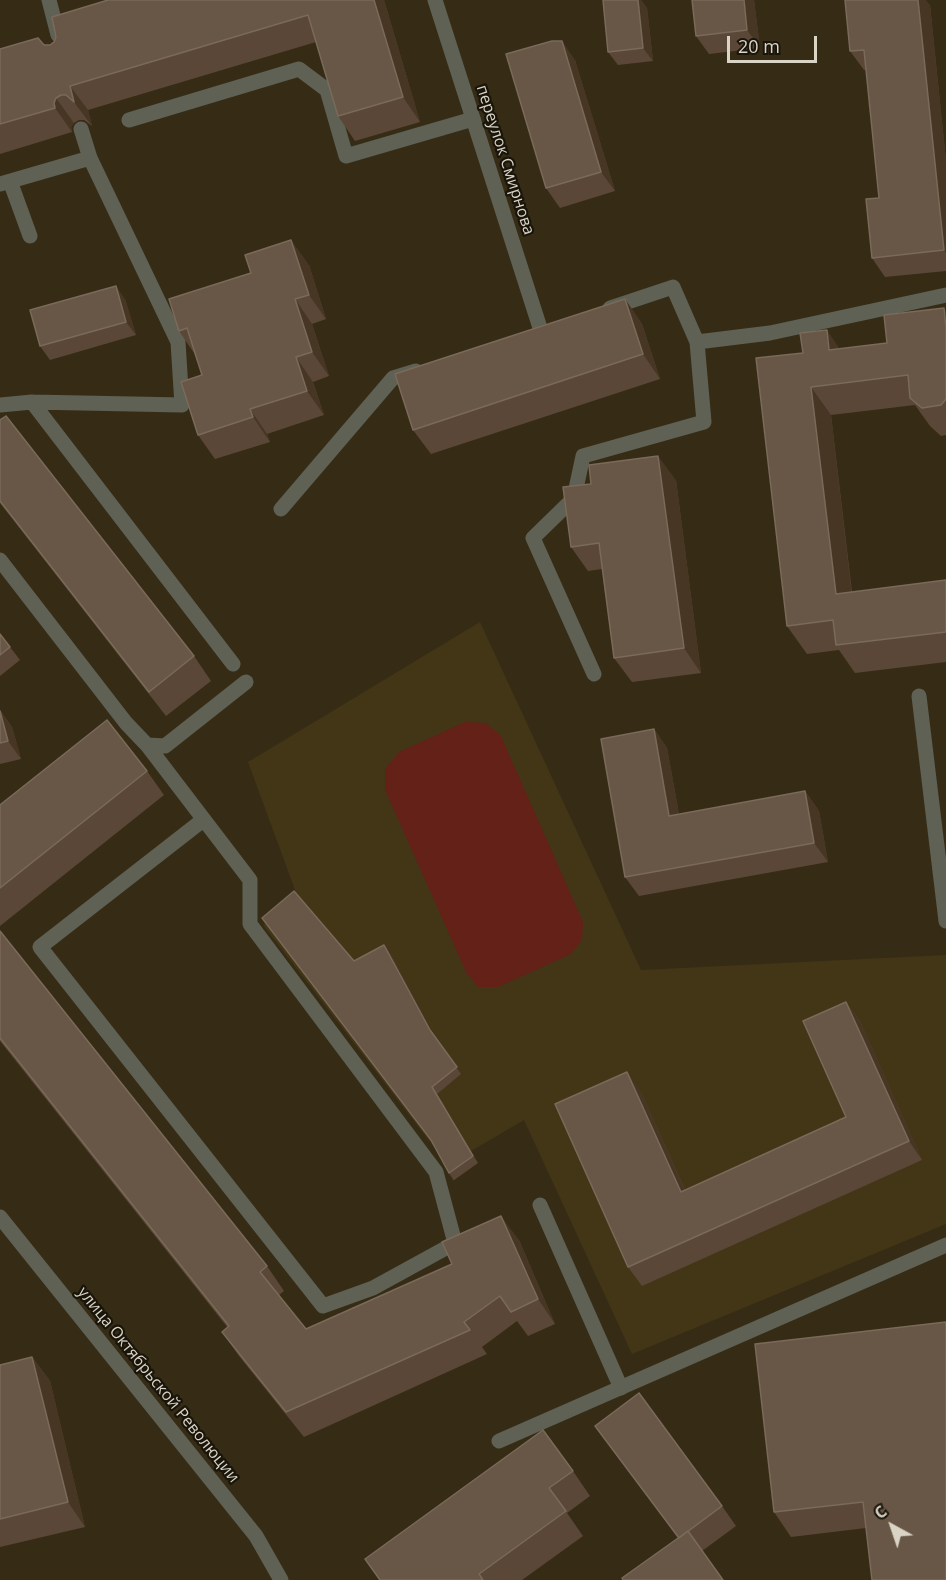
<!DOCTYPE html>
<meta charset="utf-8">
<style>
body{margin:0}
#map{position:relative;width:946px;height:1580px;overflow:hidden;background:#362c15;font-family:"Open Sans",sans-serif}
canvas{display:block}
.north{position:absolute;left:862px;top:1496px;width:60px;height:60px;-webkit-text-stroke:4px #1a150b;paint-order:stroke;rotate:320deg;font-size:16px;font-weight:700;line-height:24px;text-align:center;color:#dad4c6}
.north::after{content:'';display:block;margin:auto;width:21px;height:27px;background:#dad4c6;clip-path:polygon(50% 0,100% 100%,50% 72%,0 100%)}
.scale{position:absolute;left:727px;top:36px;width:90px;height:27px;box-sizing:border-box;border:3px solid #dad4c6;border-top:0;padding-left:8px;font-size:18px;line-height:21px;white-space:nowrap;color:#dad4c6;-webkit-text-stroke:4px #1a150b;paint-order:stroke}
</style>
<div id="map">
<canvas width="946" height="1580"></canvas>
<div class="north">С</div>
<div class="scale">20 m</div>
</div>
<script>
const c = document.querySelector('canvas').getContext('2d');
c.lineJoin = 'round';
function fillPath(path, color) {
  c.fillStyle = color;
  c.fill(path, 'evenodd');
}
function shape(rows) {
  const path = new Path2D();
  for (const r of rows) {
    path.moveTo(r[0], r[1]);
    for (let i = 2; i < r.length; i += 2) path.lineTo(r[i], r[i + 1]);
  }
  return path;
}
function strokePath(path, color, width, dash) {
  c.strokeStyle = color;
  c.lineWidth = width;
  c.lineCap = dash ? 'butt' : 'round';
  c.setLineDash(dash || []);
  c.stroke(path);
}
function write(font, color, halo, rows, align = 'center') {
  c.font = font + ' "Open Sans",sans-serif';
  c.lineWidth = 4.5;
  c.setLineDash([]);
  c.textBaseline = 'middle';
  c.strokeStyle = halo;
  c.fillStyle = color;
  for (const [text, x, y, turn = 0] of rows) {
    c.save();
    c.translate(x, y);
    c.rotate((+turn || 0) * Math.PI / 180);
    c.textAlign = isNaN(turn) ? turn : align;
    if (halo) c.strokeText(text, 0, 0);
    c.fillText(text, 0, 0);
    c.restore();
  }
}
fillPath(shape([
 [480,622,641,970,946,955,946,1224,632,1354,524,1120,471,1151,478,1163,453,1181,434,1147,263,925,298,898,248,762]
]), '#433617');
fillPath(shape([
 [465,722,486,723,501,736,583,922,582,940,571,954,498,987,478,987,466,972,385,790,385,769,399,752]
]), '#632117');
strokePath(shape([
 [49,0,58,35],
 [129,120,299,69,327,90,346,156,473,119],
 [10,181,30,236],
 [0,184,90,158],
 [610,308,673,287,697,342,770,333,946,295],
 [32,402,233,664],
 [0,405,32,402,182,405,178,342,90,158,81,129],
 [281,509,393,378,416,371],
 [0,560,126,723,147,745,250,880,250,924,436,1172,455,1243,373,1288,323,1306,40,947,203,820],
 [594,674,533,538,574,498,583,456,704,422,697,342],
 [919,696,946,921],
 [147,745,165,746,246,682],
 [540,1205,621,1388]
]), '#5f6155', 15);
strokePath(shape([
 [0,1217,256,1536,281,1580]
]), '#5f6155', 15);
strokePath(shape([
 [435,0,541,331],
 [499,1441,946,1245]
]), '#5f6155', 15);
fillPath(shape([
 [108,0,384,0,420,122,355,141,338,116,316,42,88,110,92,126,84,120,79,120,74,123,71,127,72,132,0,154,0,49,50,45],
 [603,0,641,0,647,8,653,61,618,65,608,52],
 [692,0,754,0,760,48,709,54,696,36],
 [930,5,946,161,946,271,885,277,872,258,879,198,866,70,864,70,850,51],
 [575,60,615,191,560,208,546,188],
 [309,265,326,319,312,324,329,376,313,382,324,415,267,434,270,442,215,459,198,435,202,375,194,353,179,331],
 [125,299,136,335,50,360,40,346],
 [625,299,642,324,660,379,431,454,413,430],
 [946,328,946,435,941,436,930,426,915,405,831,415,852,592,946,580,946,662,855,673,839,650,807,654,787,626,803,353,887,343],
 [0,420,194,656,211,681,166,716,0,503],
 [676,480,701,673,632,682,614,658,602,569,588,571,571,547],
 [0,634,20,660,0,676],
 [0,710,12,727,21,759,0,764],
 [654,729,667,748,679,814,805,791,819,811,828,862,639,896,625,877],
 [147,771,164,795,0,926,0,805],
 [0,931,267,1266,284,1291,279,1295,306,1329,519,1240,555,1324,528,1336,517,1321,482,1347,487,1354,304,1437,239,1356,222,1332,228,1328,0,1041],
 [389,951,434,1036,461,1074,437,1094,478,1163,454,1180,449,1173,354,961],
 [846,1002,860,1021,922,1160,642,1286,628,1267,641,1092,685,1190,846,1117],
 [946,1322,866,1528,791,1537,774,1512],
 [32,1357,50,1381,85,1527,0,1547,0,1365],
 [595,1426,722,1506,736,1526,702,1551,678,1538],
 [573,1471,590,1496,567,1513,583,1536,522,1580,379,1580]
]), '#5b4737');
fillPath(shape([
 [374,0,384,0,420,122,403,97],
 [638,0,641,0,647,8,653,61,643,48],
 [744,0,754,0,760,48,747,30],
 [918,0,926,0,930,5,946,161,946,253,944,250],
 [562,41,575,60,615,191,601,172],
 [70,86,88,110,92,126,74,102],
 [56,98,74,123,71,127,72,132,55,108,54,103],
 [291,240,309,265,326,319,309,295],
 [116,286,125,299,136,335,126,322],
 [295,299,312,324,329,376,312,352],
 [625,299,642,324,660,379,643,354],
 [944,308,946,311,946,328],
 [827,330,846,358,829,350],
 [296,357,313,382,324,415,307,391],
 [811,387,831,415,855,622,836,594],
 [250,409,267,434,270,442,253,417],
 [658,456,676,480,701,673,684,648],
 [0,710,12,727,21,759,8,741],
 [654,729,667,748,683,835,669,816],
 [805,791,819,811,828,862,814,843],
 [384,945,389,951,435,1037,430,1030],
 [846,1002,860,1021,922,1160,909,1141],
 [627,1072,641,1092,694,1211,681,1192],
 [432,1087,437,1094,478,1163,473,1156],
 [501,1216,519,1240,555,1324,538,1299],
 [32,1357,50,1381,85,1527,68,1502]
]), '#463623');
const building = shape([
 [108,0,374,0,403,97,338,116,308,15,70,86,74,102,66,95,61,95,56,98,54,103,55,108,0,124,0,49,38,38,44,45,50,45,54,42,56,37,52,17,108,0],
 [603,0,638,0,643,48,608,52,603,0],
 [692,0,744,0,747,30,696,36,692,0],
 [845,0,918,0,944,250,872,258,866,199,879,198,864,50,850,51,845,0],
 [552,41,562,41,601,172,546,188,506,54,552,41],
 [291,240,309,295,295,299,312,352,296,357,307,391,250,409,253,417,198,435,181,382,202,375,187,328,179,331,169,299,251,273,245,255,291,240],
 [116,286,126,322,40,346,30,310,116,286],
 [625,299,643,354,413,430,395,374,625,299],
 [944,308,946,328,946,399,941,405,922,408,910,398,908,375,811,387,836,594,946,580,946,632,836,645,833,620,787,626,756,358,803,353,800,333,827,330,829,350,887,343,884,315,944,308],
 [6,416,194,656,149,692,0,501,0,420,6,416],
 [658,456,684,648,614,658,599,543,571,547,563,487,591,484,589,465,658,456],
 [0,634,10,647,0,655,0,634],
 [0,711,8,741,0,743,0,711],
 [107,720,147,771,0,888,0,805,107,720],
 [654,729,669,816,805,791,814,843,625,877,601,739,654,729],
 [294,891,354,961,384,945,430,1030,457,1067,432,1087,473,1156,449,1173,431,1140,262,918,294,891],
 [0,931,267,1266,260,1272,306,1329,452,1264,442,1242,501,1216,538,1299,511,1312,500,1296,464,1322,470,1330,286,1412,222,1332,229,1326,0,1038,0,931],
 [846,1002,909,1141,628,1267,555,1104,627,1072,681,1192,846,1117,803,1021,846,1002],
 [946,1322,946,1580,872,1580,863,1502,774,1512,755,1344,946,1322],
 [32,1357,68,1502,0,1519,0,1365,32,1357],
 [639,1393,722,1506,679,1538,595,1426,639,1393],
 [543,1430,573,1471,549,1488,566,1511,479,1574,483,1580,380,1580,365,1559,543,1430],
 [688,1531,723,1580,623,1580,622,1578,688,1531]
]);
fillPath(building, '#685646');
strokePath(building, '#7a6a5a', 1.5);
write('16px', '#dad4c6', '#1a150b', [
 ["переулок Смирнова",505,160,72],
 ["улица Октябрьской Революции",158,1385,51]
]);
</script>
